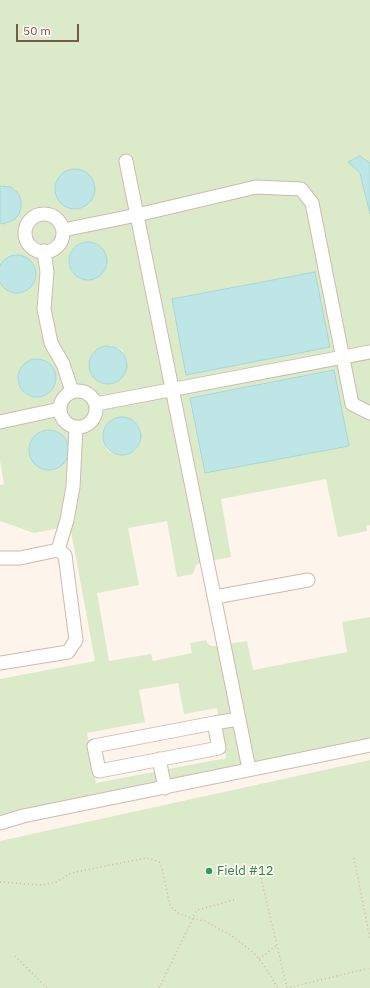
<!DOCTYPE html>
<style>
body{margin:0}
#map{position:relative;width:370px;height:988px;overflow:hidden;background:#fdf4eb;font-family:"IBM Plex Sans",sans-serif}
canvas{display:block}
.scale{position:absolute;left:16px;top:24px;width:63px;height:18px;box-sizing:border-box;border:2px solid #78584d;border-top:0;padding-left:5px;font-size:12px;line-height:14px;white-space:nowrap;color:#78584d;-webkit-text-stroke:3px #fff8f2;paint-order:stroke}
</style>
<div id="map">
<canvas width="370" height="988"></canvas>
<div class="scale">50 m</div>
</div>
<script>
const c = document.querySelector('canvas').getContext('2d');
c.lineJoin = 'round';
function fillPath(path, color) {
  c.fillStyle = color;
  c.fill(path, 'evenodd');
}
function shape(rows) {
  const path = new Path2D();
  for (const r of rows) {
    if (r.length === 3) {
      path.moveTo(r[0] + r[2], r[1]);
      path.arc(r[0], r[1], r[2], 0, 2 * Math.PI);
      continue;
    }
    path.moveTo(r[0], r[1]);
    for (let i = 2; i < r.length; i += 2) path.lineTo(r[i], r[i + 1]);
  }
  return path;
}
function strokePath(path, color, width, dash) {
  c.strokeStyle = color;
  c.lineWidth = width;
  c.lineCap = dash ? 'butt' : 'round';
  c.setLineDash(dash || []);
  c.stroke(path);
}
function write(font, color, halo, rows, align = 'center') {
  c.font = font + ' "IBM Plex Sans",sans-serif';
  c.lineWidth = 3.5;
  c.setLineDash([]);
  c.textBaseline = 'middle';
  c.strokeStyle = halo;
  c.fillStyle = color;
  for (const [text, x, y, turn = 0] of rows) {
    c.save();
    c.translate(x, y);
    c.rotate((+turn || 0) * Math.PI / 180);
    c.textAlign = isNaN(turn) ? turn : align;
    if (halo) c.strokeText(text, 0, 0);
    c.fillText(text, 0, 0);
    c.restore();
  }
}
fillPath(shape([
 [0,0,370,0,370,525,366,526,367,531,338,537,326,479,221,499,231,557,200,563,196,565,193,574,177,577,167,521,128,528,139,585,97,593,109,661,151,654,153,661,192,653,190,643,206,640,208,644,212,646,216,646,247,641,253,670,347,652,342,622,370,617,370,740,0,816,0,679,95,661,70,526,34,533,0,521,0,485,4,484,0,461,0,283,1,285,2,262,0,266,0,223,3,224,16,191,11,187,0,186],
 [62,174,95,191,90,203,85,207,79,209,55,186,58,179],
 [84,242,96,244,104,252,106,257,76,275,71,271,69,264,74,248],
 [111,345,122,350,127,361,90,357,99,348],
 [53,368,55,374,54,386,46,395,34,397],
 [134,421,139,426,141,433,139,445,136,450,131,453,114,454,108,451,105,446],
 [46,431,58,432,67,441,30,454,30,448,31,442],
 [178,683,184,714,217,708,226,758,96,783,87,733,145,722,139,690],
 [370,760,370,988,0,988,0,841]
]), '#dbebc9');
const water = shape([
 [360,156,370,163,370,214,360,173,348,162,360,156],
 [75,189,20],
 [0,186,11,187,16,191,19,195,21,201,21,208,19,214,15,219,9,222,3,224,0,223,0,186],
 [88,261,19],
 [17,274,19],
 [315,272,330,347,186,375,172,299,315,272],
 [108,365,19],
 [37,378,19],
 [334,370,349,446,205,473,190,398,334,370],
 [122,436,19],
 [49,450,20]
]);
fillPath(water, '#bfe6e7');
strokePath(water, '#a5d7d9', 1);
const minor = shape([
 [126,161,249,769],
 [44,233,19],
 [63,230,137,215,256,187,301,189,312,203,352,404,370,413],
 [44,251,47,272,44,309,51,343,63,364,72,391],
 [78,409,18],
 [96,404,370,352],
 [0,422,60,409],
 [0,558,20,558,58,550,67,520,73,487,76,427],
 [215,597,308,580],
 [0,663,68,652,76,640,65,555,58,550],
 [214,723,219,748,99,771,94,746,214,723,239,719],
 [159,759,165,788],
 [0,823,23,816,370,745]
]);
strokePath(minor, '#cfbaaf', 15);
strokePath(shape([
 [354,858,370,939],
 [261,878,287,988,370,968],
 [0,882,41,885,56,882,71,873,146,858,154,860,159,862,162,868,170,906,178,913,194,919,205,921,232,936,254,953,263,964,278,988],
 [15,956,47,988],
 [259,959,277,945],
 [159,988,197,910,234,900]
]), '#d8b3a5', 1.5, [1, 3]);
strokePath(minor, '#fff', 13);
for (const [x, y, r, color] of [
 [209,871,4,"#2e9e5b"]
]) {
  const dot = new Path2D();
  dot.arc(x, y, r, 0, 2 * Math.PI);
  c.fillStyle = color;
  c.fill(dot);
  strokePath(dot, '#fff8f2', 1.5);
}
write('13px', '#27864d', '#fff8f2', [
 ["Field #12",217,871]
], 'left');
</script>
